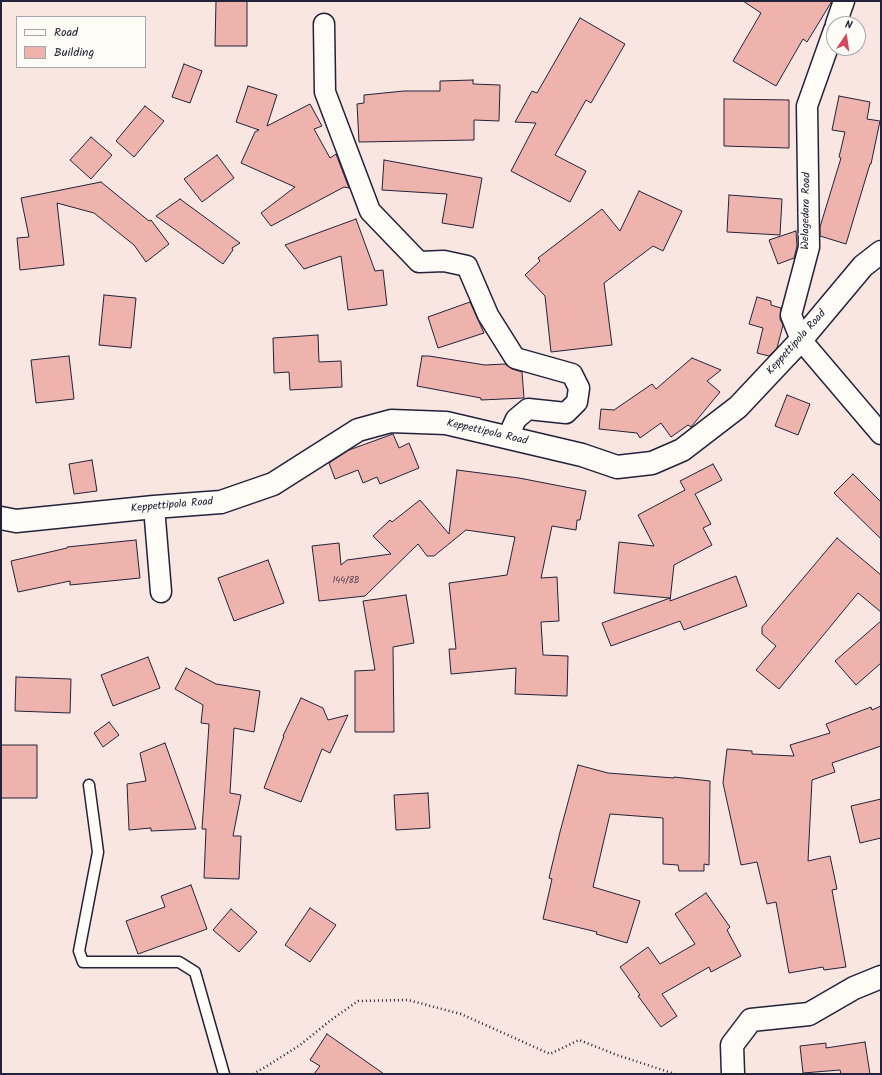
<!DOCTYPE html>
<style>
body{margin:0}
#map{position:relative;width:882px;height:1075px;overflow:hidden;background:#f9e6e1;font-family:Kalam,sans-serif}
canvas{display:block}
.frame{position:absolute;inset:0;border:2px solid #22223b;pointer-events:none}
.legend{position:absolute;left:16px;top:16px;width:130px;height:52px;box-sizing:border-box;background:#fdfcf7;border:1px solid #a5a5ac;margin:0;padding:5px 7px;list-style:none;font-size:12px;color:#22223b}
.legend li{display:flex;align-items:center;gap:8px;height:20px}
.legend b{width:20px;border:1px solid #a5a5ac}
.north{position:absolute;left:826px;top:16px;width:40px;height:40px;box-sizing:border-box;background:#fdfcf7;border:1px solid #a5a5ac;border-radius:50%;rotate:13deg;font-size:11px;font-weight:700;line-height:16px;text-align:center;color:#22223b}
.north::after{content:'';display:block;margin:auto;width:14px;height:18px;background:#d1495b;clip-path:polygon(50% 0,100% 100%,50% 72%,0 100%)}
</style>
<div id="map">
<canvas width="882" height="1075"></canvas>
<div class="frame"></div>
<ul class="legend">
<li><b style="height:5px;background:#fdfcf7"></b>Road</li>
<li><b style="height:11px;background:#efb3ad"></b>Building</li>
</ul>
<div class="north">N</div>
</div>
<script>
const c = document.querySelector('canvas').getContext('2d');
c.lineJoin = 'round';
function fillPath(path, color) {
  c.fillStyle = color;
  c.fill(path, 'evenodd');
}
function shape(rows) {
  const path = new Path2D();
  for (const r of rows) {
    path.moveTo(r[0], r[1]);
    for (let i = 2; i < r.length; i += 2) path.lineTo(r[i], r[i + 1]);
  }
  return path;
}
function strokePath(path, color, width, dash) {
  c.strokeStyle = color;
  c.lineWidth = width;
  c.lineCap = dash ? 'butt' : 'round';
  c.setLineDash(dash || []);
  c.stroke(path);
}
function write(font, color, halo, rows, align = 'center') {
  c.font = font + ' Kalam,sans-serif';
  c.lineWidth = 3;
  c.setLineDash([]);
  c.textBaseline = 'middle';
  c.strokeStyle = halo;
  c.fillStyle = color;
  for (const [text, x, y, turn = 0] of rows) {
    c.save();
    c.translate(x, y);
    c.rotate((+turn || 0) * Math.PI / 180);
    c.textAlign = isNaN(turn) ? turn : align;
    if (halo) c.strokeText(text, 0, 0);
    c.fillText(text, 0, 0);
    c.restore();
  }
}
const building = shape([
 [216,1,247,1,247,46,215,46,216,1],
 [743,1,832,1,807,42,803,39,776,86,733,61,761,13,743,1],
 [580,18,625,44,591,103,586,100,555,155,586,171,570,202,511,171,536,123,515,122,532,91,537,93,580,18],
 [184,64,202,71,190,103,172,97,184,64],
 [473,80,473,84,500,85,499,121,474,120,474,140,359,142,357,104,364,103,364,95,404,91,440,91,440,81,473,80],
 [248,86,277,95,267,126,310,104,322,126,314,129,330,158,336,154,349,188,344,187,271,226,261,213,295,187,241,163,255,132,259,130,236,122,248,86],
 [839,96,870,102,867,119,880,121,871,164,870,164,846,244,820,236,820,227,841,158,839,157,845,132,832,130,839,96],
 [724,99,789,100,789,148,724,146,724,99],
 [145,106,164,121,134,157,116,141,145,106],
 [91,137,112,155,91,179,70,160,91,137],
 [217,155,234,178,202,202,184,179,217,155],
 [384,160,482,178,473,228,442,223,447,194,382,190,384,160],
 [101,182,149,221,151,220,169,244,146,262,134,245,94,213,57,203,64,265,20,270,17,238,29,237,21,198,101,182],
 [639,191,682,211,663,251,653,246,604,283,612,345,551,352,545,296,525,275,540,261,538,258,602,209,620,231,639,191],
 [729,195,782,199,780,235,727,232,729,195],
 [180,199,240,243,232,248,233,250,223,264,156,216,180,199],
 [356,219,375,271,383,270,387,305,348,310,341,256,304,269,285,245,356,219],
 [796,231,797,246,794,258,778,264,769,240,796,231],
 [104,295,136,298,131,348,99,345,104,295],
 [757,297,771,301,771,305,781,308,780,319,783,325,777,348,769,356,757,353,763,328,749,324,757,297],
 [470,302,484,333,438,348,428,317,470,302],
 [318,335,319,362,341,361,342,387,290,390,289,372,274,373,273,338,318,335],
 [69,356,74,399,36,403,31,360,69,356],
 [422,356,429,356,485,365,505,364,512,369,522,372,524,398,481,400,481,398,417,386,422,356],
 [692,358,721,370,707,381,720,392,691,427,688,425,671,437,661,423,640,438,637,433,599,429,601,409,614,410,652,384,656,389,692,358],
 [787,395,810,404,798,435,775,426,787,395],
 [393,434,399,448,409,443,419,468,380,484,377,477,363,483,358,470,335,479,329,463,349,450,393,434],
 [92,460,97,491,74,494,69,464,92,460],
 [713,464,722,480,695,494,711,524,703,528,712,545,674,565,670,601,736,576,747,606,684,630,680,621,611,646,602,623,670,598,614,593,619,542,654,546,638,515,685,490,680,481,713,464],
 [457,470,519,478,586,491,580,520,577,520,576,530,552,526,541,578,557,577,559,621,541,622,543,655,568,656,567,696,515,694,516,668,451,674,449,649,456,649,449,583,507,575,515,537,466,530,434,556,427,556,418,544,365,596,319,601,312,546,339,543,341,565,347,560,391,554,373,536,390,520,392,522,420,500,449,534,457,470],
 [853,474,881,502,881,539,834,493,853,474],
 [837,538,881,575,881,612,858,593,779,689,756,670,776,646,762,634,762,627,837,538],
 [136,540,140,578,70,585,70,581,18,592,11,561,67,548,67,547,136,540],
 [268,560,284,603,234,621,218,578,268,560],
 [406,595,414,643,393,647,394,732,355,732,355,671,375,670,363,601,406,595],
 [881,621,881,663,856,685,835,661,881,621],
 [148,657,160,688,113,706,101,675,148,657],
 [186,668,216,684,260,691,254,732,234,728,230,793,241,795,233,836,241,836,239,879,204,878,206,829,202,829,209,724,201,723,203,705,175,689,186,668],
 [16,677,71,679,70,713,15,711,16,677],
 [301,698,323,708,328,720,348,715,330,753,322,749,301,802,264,788,284,736,283,736,301,698],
 [881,706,881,746,832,763,835,772,812,780,808,861,830,856,837,889,832,890,846,967,824,970,823,967,789,973,776,902,767,904,757,862,741,865,723,783,727,749,752,751,752,754,794,756,790,745,830,733,826,724,871,707,872,710,881,706],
 [109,722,119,735,103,747,94,733,109,722],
 [165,743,196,829,151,831,151,828,129,830,127,784,146,781,140,753,165,743],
 [1,745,37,745,37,798,1,798,1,745],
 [578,765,608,773,674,778,674,777,710,781,709,865,704,864,704,871,679,871,678,865,663,864,663,818,610,814,593,887,640,901,627,943,596,934,597,932,543,919,552,879,549,878,560,832,578,765],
 [428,793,430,828,396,830,394,795,428,793],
 [881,799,881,838,860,843,851,806,881,799],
 [191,885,207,929,138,954,126,921,165,907,161,896,191,885],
 [706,893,730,927,727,930,741,956,711,972,709,967,662,994,677,1016,661,1027,638,996,640,995,620,967,648,947,660,964,695,944,675,914,706,893],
 [310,908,336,925,310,962,285,945,310,908],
 [231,909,257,932,239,952,213,930,231,909],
 [327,1034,384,1074,314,1074,320,1066,310,1060,327,1034],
 [865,1042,870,1074,841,1074,840,1070,803,1073,800,1046,826,1043,826,1048,865,1042]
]);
fillPath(building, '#efb3ad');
strokePath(building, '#22223b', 1);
const service = shape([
 [89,785,98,852,79,951,83,962,179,962,195,972,224,1074]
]);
const minor = shape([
 [324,24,325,92,370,211,419,262,444,261,467,266,488,315,515,358,572,374,579,388,577,402,566,413,528,409,516,419,508,437],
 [836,24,844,1],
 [834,30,807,106,809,247,791,315,801,340,881,434],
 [154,507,161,592]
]);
const tertiary = shape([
 [733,1074,732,1045,751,1020,809,1014,854,988,881,977]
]);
const secondary = shape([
 [1,518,16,521,154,507,221,502,273,484,358,430,391,421,446,423,582,455,617,467,652,463,682,450,738,407,801,340,863,266,881,252]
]);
strokePath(service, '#22223b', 13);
strokePath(minor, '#22223b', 23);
strokePath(tertiary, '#22223b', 25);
strokePath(secondary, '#22223b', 25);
strokePath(shape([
 [253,1074,267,1066,300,1045,331,1020,358,1001,408,1000,461,1014,550,1054,579,1040,617,1055,675,1074]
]), '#22223b', 2.5, [1, 3]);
strokePath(service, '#fdfcf7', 10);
strokePath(minor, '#fdfcf7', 20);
strokePath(tertiary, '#fdfcf7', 22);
strokePath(secondary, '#fdfcf7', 22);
write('9px', '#554658', null, [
 ["144/8B",346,581]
]);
write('11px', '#22223b', '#fdfcf7', [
 ["Welagedara Road",807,211,-89],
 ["Keppettipola Road",797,343,-48],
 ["Keppettipola Road",487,433,13],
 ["Keppettipola Road",172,506,-5]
]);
</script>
